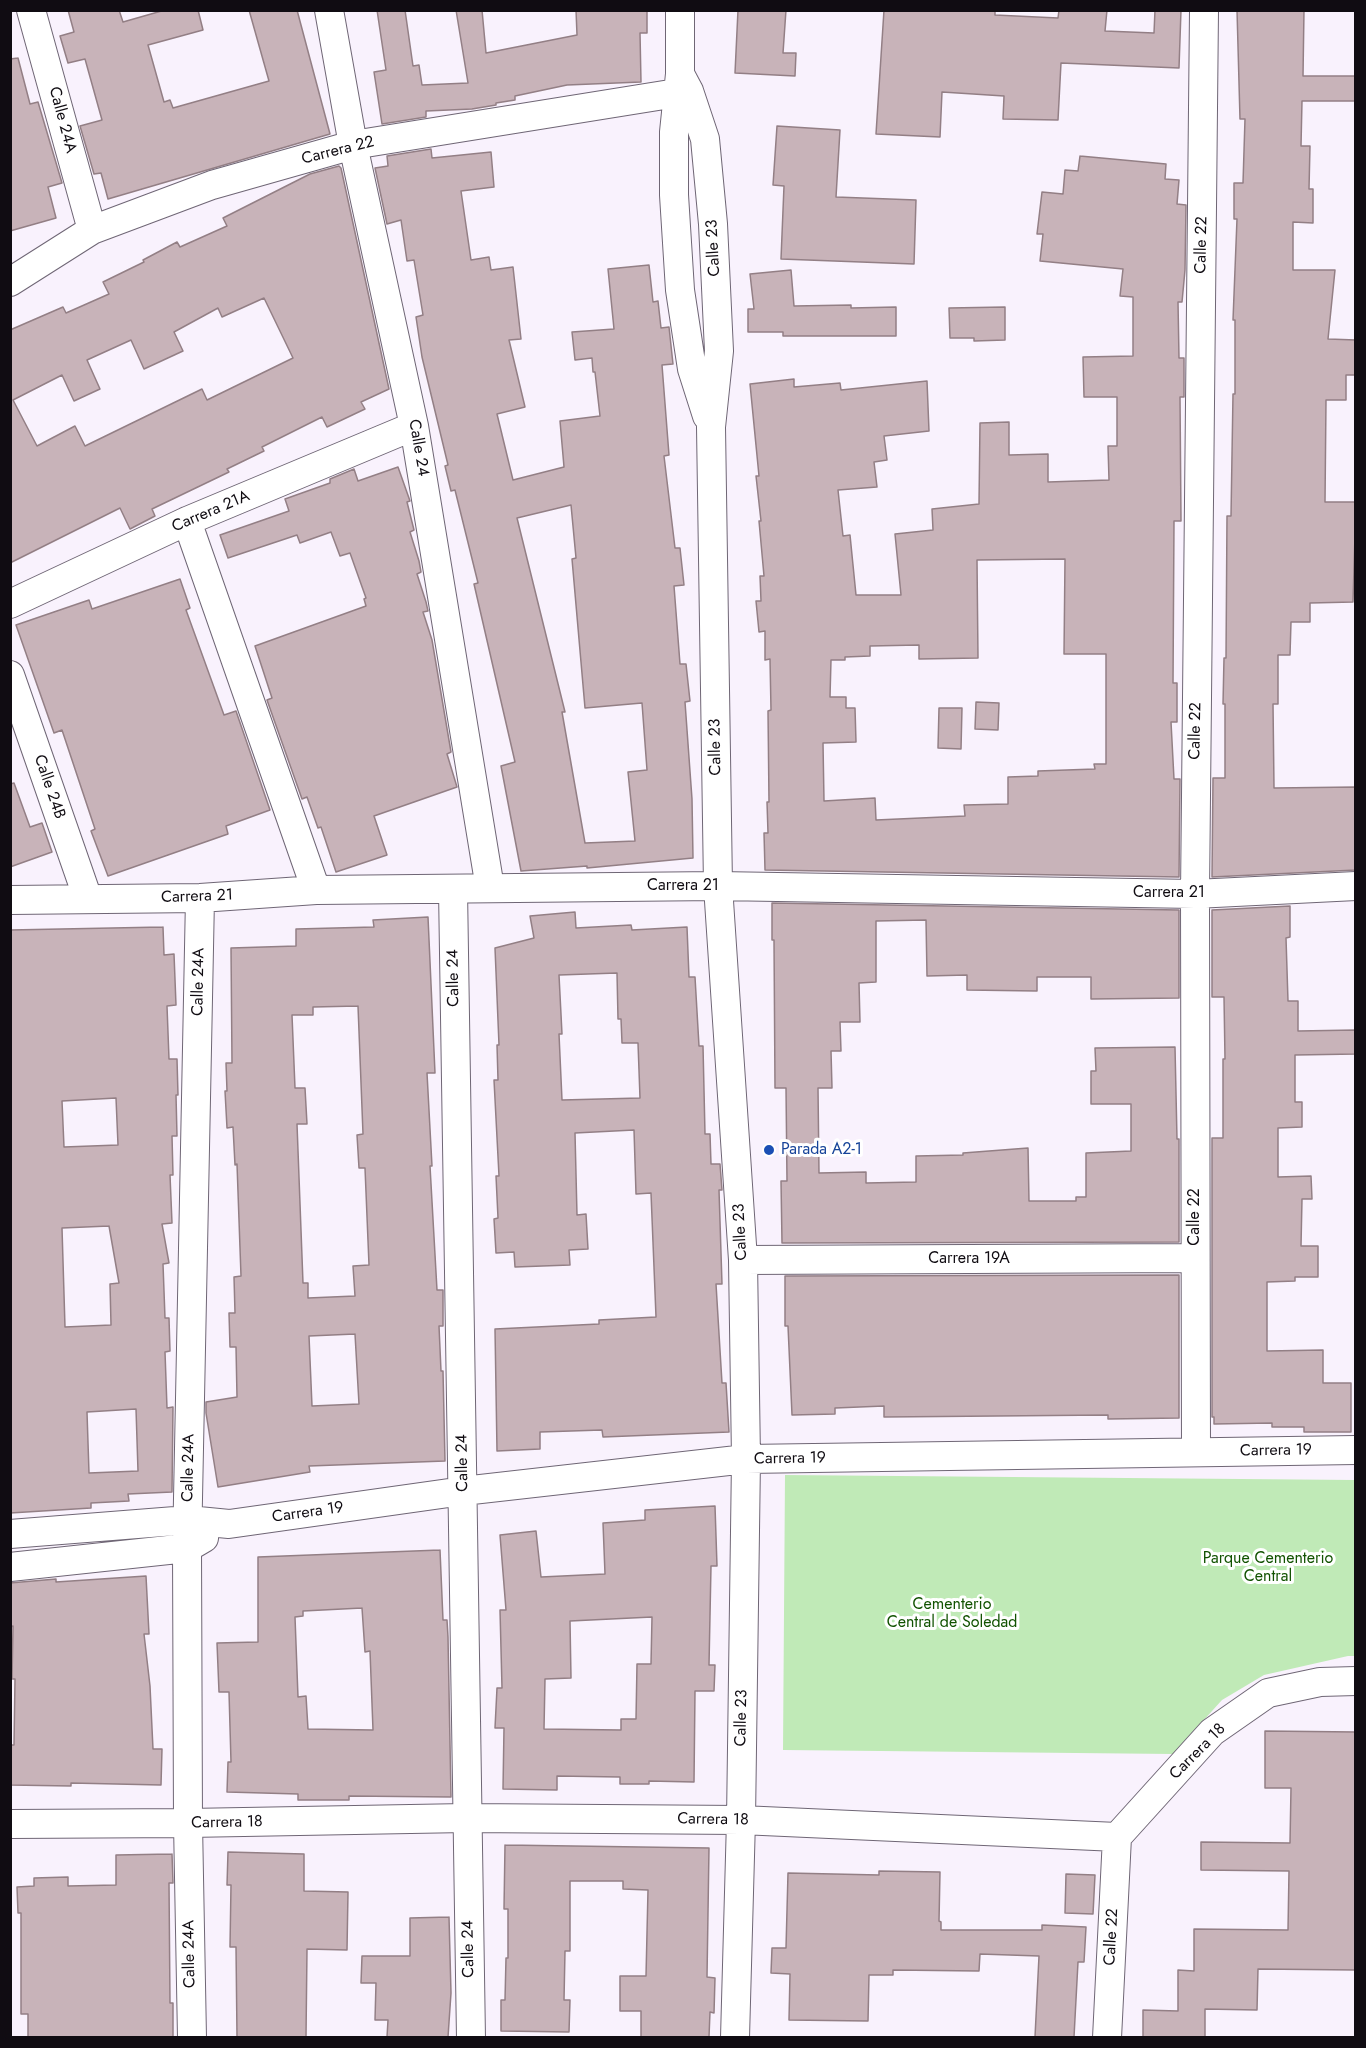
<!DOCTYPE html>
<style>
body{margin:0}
#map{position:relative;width:1366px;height:2048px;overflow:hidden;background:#f9f2fd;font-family:Jost,sans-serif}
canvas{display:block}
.frame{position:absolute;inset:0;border:12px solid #100c12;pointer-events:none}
</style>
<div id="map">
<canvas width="1366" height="2048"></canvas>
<div class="frame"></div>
</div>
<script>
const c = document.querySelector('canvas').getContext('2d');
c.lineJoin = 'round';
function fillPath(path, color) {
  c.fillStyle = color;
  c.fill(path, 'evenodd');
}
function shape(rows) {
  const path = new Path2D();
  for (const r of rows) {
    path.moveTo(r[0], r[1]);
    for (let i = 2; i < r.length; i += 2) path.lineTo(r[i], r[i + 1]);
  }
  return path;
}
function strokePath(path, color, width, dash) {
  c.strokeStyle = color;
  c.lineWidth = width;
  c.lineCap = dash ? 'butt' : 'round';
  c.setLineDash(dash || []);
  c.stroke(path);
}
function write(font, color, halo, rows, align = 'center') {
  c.font = font + ' Jost,sans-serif';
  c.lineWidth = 6;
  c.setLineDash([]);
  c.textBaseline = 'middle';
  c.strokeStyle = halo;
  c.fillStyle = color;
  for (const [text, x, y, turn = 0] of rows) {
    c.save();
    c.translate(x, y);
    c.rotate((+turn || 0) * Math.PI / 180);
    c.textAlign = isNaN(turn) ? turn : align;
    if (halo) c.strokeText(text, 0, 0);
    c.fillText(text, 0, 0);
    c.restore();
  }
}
fillPath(shape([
 [785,1475,1355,1480,1355,1656,1348,1656,1264,1675,1222,1700,1173,1754,783,1750]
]), '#c0eab7');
const building = shape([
 [68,10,119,10,123,22,165,10,198,10,203,30,148,45,164,102,170,100,173,108,269,81,249,10,297,10,330,134,108,199,101,173,94,174,80,126,102,120,85,59,68,63,60,36,74,32,68,10],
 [377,10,405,10,413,66,419,65,422,85,468,83,456,10,482,10,486,53,577,35,576,10,647,10,647,33,640,33,641,82,567,85,515,96,515,100,496,103,496,105,472,109,426,111,426,117,382,124,374,72,386,70,377,10],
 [738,10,786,10,783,53,796,53,795,76,735,73,738,10],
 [884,10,995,10,995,15,1058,18,1059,10,1107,10,1105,31,1154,33,1155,10,1181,10,1179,68,1061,63,1058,120,1003,119,1004,96,942,92,940,137,876,134,884,10],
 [1237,10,1304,10,1303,76,1355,76,1355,101,1302,101,1301,146,1310,146,1309,189,1313,189,1313,223,1293,222,1293,270,1335,270,1328,339,1356,340,1356,375,1346,375,1346,400,1326,400,1325,502,1356,502,1353,602,1310,603,1310,622,1291,622,1290,655,1278,655,1278,704,1273,704,1274,788,1356,787,1356,870,1212,877,1213,778,1225,778,1225,704,1223,704,1224,658,1226,658,1227,516,1231,516,1233,394,1235,394,1235,320,1233,320,1237,219,1234,219,1234,183,1243,183,1245,119,1240,119,1237,10],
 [18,58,30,104,38,102,62,183,48,187,56,218,10,231,10,59,18,58],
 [777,126,840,130,836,197,916,200,914,264,781,259,784,186,773,185,777,126],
 [431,149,432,158,491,152,494,187,461,191,471,260,489,257,491,270,513,267,521,339,509,340,525,407,497,414,513,480,564,467,560,421,600,416,595,372,593,372,592,358,575,360,572,332,614,329,608,269,649,265,653,302,658,301,661,328,669,327,673,364,662,365,669,455,664,456,675,548,680,548,684,585,674,586,680,664,686,664,690,701,685,702,692,799,693,858,587,868,587,866,521,871,501,766,515,762,474,584,478,583,455,490,451,491,445,466,448,465,422,357,416,317,423,315,414,260,407,261,401,220,387,224,375,168,388,166,387,156,431,149],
 [571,505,576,558,572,559,585,708,642,703,647,770,628,772,635,841,585,843,562,712,565,712,517,518,571,505],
 [1080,156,1166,164,1165,179,1179,180,1177,204,1186,205,1185,270,1182,302,1178,302,1179,358,1184,358,1184,397,1180,397,1181,521,1174,521,1173,683,1177,683,1177,722,1171,722,1174,779,1180,779,1179,877,765,870,764,833,768,833,767,802,769,802,768,711,771,710,770,659,765,660,765,631,759,632,756,601,761,601,760,576,764,576,759,521,761,521,756,476,759,476,750,384,794,379,794,387,840,383,841,390,927,381,929,431,884,436,887,460,874,462,877,487,838,490,843,536,850,535,856,595,901,595,895,534,933,530,932,509,979,504,980,423,1009,422,1009,455,1048,454,1048,482,1109,480,1108,446,1117,446,1117,397,1084,397,1083,357,1133,356,1133,297,1120,296,1123,269,1040,261,1043,234,1037,234,1042,192,1063,194,1065,170,1078,171,1080,156],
 [1065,559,1064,654,1106,654,1106,764,1094,764,1095,769,1038,771,1038,776,1008,777,1008,804,964,805,965,816,876,820,875,798,824,801,823,743,856,742,855,708,846,708,846,697,830,697,831,660,845,660,845,657,870,656,870,646,919,645,919,659,978,658,977,560,1065,559],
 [339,166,341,168,389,389,361,402,365,409,327,427,322,417,262,447,264,451,227,469,229,472,152,509,155,516,130,529,120,508,10,563,10,330,63,307,66,313,109,294,103,282,144,262,143,260,177,242,180,247,227,226,223,218,310,174,339,166],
 [264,298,293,358,207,400,202,389,85,446,75,426,37,446,13,400,62,375,74,401,100,389,87,360,131,340,144,369,183,351,174,332,218,308,222,317,264,298],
 [791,270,794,306,851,305,851,308,896,307,896,336,783,336,783,332,748,332,748,309,754,309,750,274,791,270],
 [1005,307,1005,340,974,341,974,338,950,338,949,308,1005,307],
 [398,467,410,501,407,502,414,530,410,532,419,561,421,572,417,574,426,602,428,611,423,612,432,640,451,752,447,754,457,787,374,816,387,855,336,872,321,827,318,828,307,797,302,799,267,700,272,698,255,646,366,606,364,599,366,598,350,553,340,556,331,532,300,543,297,535,228,558,220,535,289,511,285,499,330,483,330,479,354,469,358,481,398,467],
 [180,579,190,608,186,610,224,715,236,711,270,810,226,826,228,834,108,876,91,831,95,829,62,730,54,733,16,625,89,600,92,609,180,579],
 [976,702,999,703,998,730,975,729,976,702],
 [939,708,962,708,961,749,938,748,939,708],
 [14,783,30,827,42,823,52,852,10,867,10,784,14,783],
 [772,903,1179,910,1179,998,1091,999,1091,977,1037,977,1037,991,967,990,967,975,927,976,926,920,876,921,876,982,859,983,860,1022,840,1022,841,1051,831,1051,832,1088,818,1088,819,1173,866,1172,866,1183,916,1182,916,1156,963,1155,963,1153,1028,1148,1029,1201,1076,1201,1076,1197,1086,1197,1086,1153,1131,1151,1131,1104,1091,1104,1091,1071,1096,1071,1095,1048,1175,1047,1177,1139,1179,1139,1179,1242,782,1243,781,1181,787,1181,786,1088,775,1088,774,940,772,940,772,903],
 [1290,906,1290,937,1286,938,1288,1001,1298,1001,1298,1031,1356,1030,1356,1054,1295,1055,1295,1102,1302,1102,1302,1127,1278,1128,1278,1177,1311,1176,1312,1199,1302,1199,1301,1246,1318,1246,1318,1277,1295,1277,1295,1281,1267,1282,1267,1351,1323,1350,1323,1383,1351,1383,1351,1432,1304,1432,1304,1427,1272,1427,1272,1423,1214,1424,1214,1417,1212,1417,1212,1138,1223,1138,1223,1059,1225,1059,1224,997,1212,997,1212,910,1290,906],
 [575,912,576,928,631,925,632,930,687,927,689,977,695,977,699,1046,703,1046,705,1134,710,1134,711,1164,720,1164,722,1190,719,1190,722,1284,716,1284,722,1383,726,1383,729,1432,603,1437,602,1430,540,1432,540,1449,497,1451,495,1329,599,1324,599,1320,656,1317,651,1193,636,1194,634,1130,575,1133,577,1215,586,1214,588,1249,569,1250,570,1265,515,1267,514,1252,496,1253,494,1219,498,1218,496,1176,499,1176,494,1080,498,1080,497,1045,499,1045,495,948,534,938,530,916,575,912],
 [617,973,618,1019,621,1019,622,1043,638,1043,640,1098,562,1100,559,1034,562,1034,559,975,617,973],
 [428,917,435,1073,427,1073,432,1166,430,1166,437,1290,443,1290,443,1326,439,1326,441,1371,443,1371,445,1461,309,1466,310,1472,218,1487,206,1413,206,1402,237,1397,236,1347,230,1347,229,1313,235,1313,234,1277,241,1276,237,1164,235,1165,233,1127,227,1128,225,1091,227,1091,226,1063,232,1063,231,948,296,946,296,929,374,927,373,920,428,917],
 [358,1006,363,1134,357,1135,359,1168,365,1168,369,1265,353,1266,355,1296,308,1298,308,1283,303,1283,297,1124,307,1124,305,1088,295,1088,292,1015,313,1015,313,1007,358,1006],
 [355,1334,359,1404,312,1406,309,1336,355,1334],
 [163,927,164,955,174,954,176,1005,167,1006,169,1059,177,1059,178,1095,176,1095,177,1136,172,1136,173,1175,170,1175,172,1223,162,1224,169,1263,163,1264,165,1318,169,1318,170,1351,165,1352,167,1408,173,1407,172,1492,128,1494,129,1501,91,1503,91,1508,10,1513,10,930,163,927],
 [116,1098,118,1145,64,1147,62,1101,116,1098],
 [109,1226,119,1283,110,1284,111,1325,65,1327,62,1228,109,1226],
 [136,1409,138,1471,89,1473,87,1412,136,1409],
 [1179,1275,1179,1418,1108,1419,1108,1415,884,1417,884,1406,835,1408,835,1414,792,1415,788,1326,785,1326,785,1276,1179,1275],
 [715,1506,717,1566,711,1566,709,1665,715,1665,714,1691,695,1691,694,1782,649,1781,649,1784,620,1784,620,1777,557,1776,557,1790,503,1789,504,1728,495,1728,497,1688,502,1688,500,1610,506,1610,500,1535,536,1531,541,1577,605,1574,603,1523,645,1520,645,1510,715,1506],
 [652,1617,651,1664,637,1664,636,1719,621,1719,621,1730,544,1729,545,1679,571,1678,570,1621,652,1617],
 [440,1550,443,1620,447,1620,448,1637,451,1797,349,1796,349,1800,298,1800,298,1794,227,1792,228,1762,231,1762,229,1692,219,1692,217,1643,258,1642,258,1557,440,1550],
 [362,1608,365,1652,370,1651,373,1730,308,1729,306,1696,298,1697,295,1617,303,1616,303,1611,362,1608],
 [146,1576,149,1634,144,1634,150,1686,153,1749,162,1749,161,1785,71,1783,71,1786,10,1785,10,1745,14,1745,15,1679,12,1679,13,1626,10,1627,10,1583,56,1579,56,1582,146,1576],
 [1265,1731,1356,1732,1356,1970,1258,1969,1257,2010,1205,2009,1205,2037,1143,2037,1143,2010,1178,2011,1178,1970,1194,1971,1194,1929,1288,1930,1289,1871,1201,1870,1201,1842,1290,1843,1291,1788,1265,1788,1265,1731],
 [505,1845,709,1848,707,1977,715,1978,714,2013,710,2012,709,2037,641,2037,641,2011,620,2011,620,1976,646,1976,648,1890,623,1889,623,1881,570,1881,570,1951,565,1951,564,2000,570,2000,569,2032,501,2031,501,2000,505,2000,506,1958,508,1958,508,1909,504,1909,505,1845],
 [228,1852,304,1854,304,1891,348,1892,347,1950,307,1949,306,2037,237,2037,236,1947,230,1947,231,1885,227,1885,228,1852],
 [172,1854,173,1883,169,1883,170,2003,173,2003,173,2037,28,2037,28,2014,21,2014,21,1913,18,1913,17,1887,34,1886,34,1878,68,1877,68,1886,116,1885,116,1855,172,1854],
 [879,1871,940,1872,939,1921,941,1922,941,1930,1042,1930,1042,1925,1086,1927,1084,1962,1078,1962,1074,2037,1035,2037,1039,1956,980,1954,979,1971,893,1970,893,1975,869,1975,868,2021,789,2020,790,1974,771,1973,772,1948,786,1948,788,1873,879,1875,879,1871],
 [1066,1874,1095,1875,1093,1914,1065,1913,1066,1874],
 [449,1917,451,1993,448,2037,387,2037,388,2020,375,2020,376,1983,361,1983,362,1956,410,1956,410,1918,449,1917]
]);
fillPath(building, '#c8b3b9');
strokePath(building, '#937f85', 1.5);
const minor = shape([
 [31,10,92,230],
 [329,10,353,145,414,426,490,888],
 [680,10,680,74,674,132,674,195,680,290,692,369,707,416],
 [680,74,689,91,705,139,713,224,719,351,711,427,718,886,743,1260,746,1459,741,1820,735,2038],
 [10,282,92,230,212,185,353,145,689,91],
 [187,521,316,890],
 [10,604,187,521,414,426],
 [10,675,88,899],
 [453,889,471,2038],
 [10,900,200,898,316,890,718,886,1195,894,1356,886],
 [743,1260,1195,1258],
 [1196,1452,1195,894,1204,10],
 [10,1534,188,1520,229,1524,463,1491,746,1459,1356,1450],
 [10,1567,187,1548,204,1538],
 [10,1824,188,1823,466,1818,741,1820,1117,1837,1212,1732,1268,1693,1320,1682,1356,1681],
 [192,2038,188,1823,187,1548,200,898],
 [1107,2038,1117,1837]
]);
strokePath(minor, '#6f6675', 30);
strokePath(minor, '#fff', 28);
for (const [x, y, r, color] of [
 [769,1150,6,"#1a4fb4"]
]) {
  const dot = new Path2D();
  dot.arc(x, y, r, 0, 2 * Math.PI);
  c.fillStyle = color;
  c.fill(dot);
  strokePath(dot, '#fff', 2);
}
write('16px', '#100c12', '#fff', [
 ["Calle 24A",62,120,75],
 ["Carrera 22",338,151,-14],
 ["Calle 22",1202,245,-89],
 ["Calle 23",714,248,-93],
 ["Calle 24",418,448,80],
 ["Carrera 21A",211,512,-23],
 ["Calle 22",1196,731,-89],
 ["Calle 23",716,747,-91],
 ["Calle 24B",49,787,71],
 ["Carrera 21",683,886],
 ["Carrera 21",1169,893],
 ["Carrera 21",197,897,-2],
 ["Calle 24",454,978,-91],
 ["Calle 24A",199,982,-89],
 ["Calle 22",1195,1217,-90],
 ["Calle 23",741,1232,-93],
 ["Carrera 19A",969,1259],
 ["Carrera 19",1276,1451,-1],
 ["Carrera 19",790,1459,-1],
 ["Calle 24",463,1463,-91],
 ["Calle 24A",189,1468,-89],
 ["Carrera 19",308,1513,-8],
 ["Calle 23",742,1718,-89],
 ["Carrera 18",1198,1752,-45],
 ["Carrera 18",713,1820,1],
 ["Carrera 18",227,1823,-1],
 ["Calle 22",1112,1937,-87],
 ["Calle 24",469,1949,-91],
 ["Calle 24A",190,1954,-91]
]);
write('16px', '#164399', '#fff', [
 ["Parada A2-1",781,1150]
], 'left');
write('16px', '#115200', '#fff', [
 ["Parque Cementerio",1268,1559],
 ["Central",1268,1577],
 ["Cementerio",952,1605],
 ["Central de Soledad",952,1623]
]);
</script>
